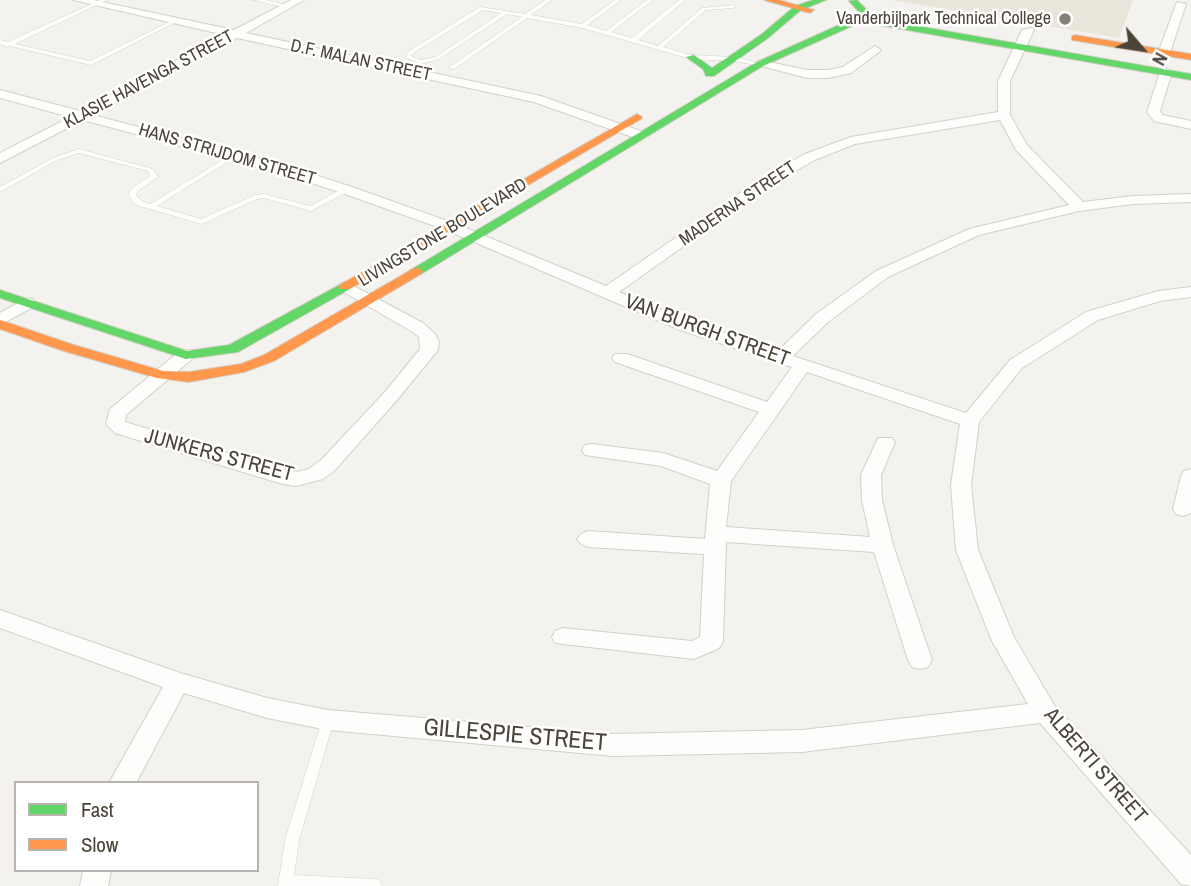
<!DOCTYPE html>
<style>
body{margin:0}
#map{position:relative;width:1191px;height:886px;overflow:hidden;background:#f4f2ee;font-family:"Archivo Narrow",sans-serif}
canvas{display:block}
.legend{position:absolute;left:14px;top:781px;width:245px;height:91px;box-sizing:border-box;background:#fff;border:2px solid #b7b4b0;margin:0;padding:9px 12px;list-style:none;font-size:21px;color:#4b4439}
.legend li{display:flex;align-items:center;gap:14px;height:35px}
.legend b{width:35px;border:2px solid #b7b4b0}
.north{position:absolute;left:1107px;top:14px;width:70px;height:70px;-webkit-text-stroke:5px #fff;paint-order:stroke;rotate:119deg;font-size:19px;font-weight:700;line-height:28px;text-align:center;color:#4b4439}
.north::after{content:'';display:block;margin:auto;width:24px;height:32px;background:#4b4439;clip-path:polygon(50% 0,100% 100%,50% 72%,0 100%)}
</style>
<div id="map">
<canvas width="1191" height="886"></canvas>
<ul class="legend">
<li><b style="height:9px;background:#63d668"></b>Fast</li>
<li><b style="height:9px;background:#ff974d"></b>Slow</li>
</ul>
<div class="north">N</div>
</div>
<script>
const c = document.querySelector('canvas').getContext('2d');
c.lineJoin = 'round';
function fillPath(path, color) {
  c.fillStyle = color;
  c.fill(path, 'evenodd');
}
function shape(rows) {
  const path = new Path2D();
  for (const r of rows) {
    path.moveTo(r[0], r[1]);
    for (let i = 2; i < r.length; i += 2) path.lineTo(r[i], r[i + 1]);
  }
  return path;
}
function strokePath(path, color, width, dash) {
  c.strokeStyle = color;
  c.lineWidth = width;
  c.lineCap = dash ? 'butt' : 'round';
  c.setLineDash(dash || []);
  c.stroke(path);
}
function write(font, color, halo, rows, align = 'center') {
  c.font = font + ' "Archivo Narrow",sans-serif';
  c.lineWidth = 5;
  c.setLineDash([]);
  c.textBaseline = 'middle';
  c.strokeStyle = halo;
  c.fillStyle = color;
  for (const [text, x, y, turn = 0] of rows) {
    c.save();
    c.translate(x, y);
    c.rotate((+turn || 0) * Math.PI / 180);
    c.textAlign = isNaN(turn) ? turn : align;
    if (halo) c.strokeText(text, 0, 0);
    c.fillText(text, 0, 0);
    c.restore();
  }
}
fillPath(shape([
 [891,0,1133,0,1119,38]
]), '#eae5da');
const lane = shape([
 [100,0,107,0,15,44,90,61,173,20,178,21,91,65,10,46,7,47,0,44,0,40,8,42,100,0],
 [254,0,265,0,291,6,288,8,254,0],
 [545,0,552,0,531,15,582,24,615,0,621,0,587,25,606,31,647,0,653,0,611,32,632,38,679,0,685,0,638,40,658,46,702,8,735,5,735,7,733,8,706,10,663,47,691,55,735,57,763,64,760,66,735,61,691,59,582,28,527,18,454,69,450,69,450,67,522,17,507,14,439,59,421,64,405,57,409,51,480,7,525,14,545,0],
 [483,10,501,13,435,57,421,60,411,56,413,53,483,10],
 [79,149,153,169,158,177,138,191,136,195,142,201,150,204,231,155,235,155,235,157,157,206,201,219,255,195,264,194,310,206,344,188,350,188,351,190,311,211,264,198,257,199,202,224,136,205,128,195,132,188,150,176,148,171,79,153,57,160,0,192,0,187,53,158,79,149],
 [328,715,332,716,334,720,299,840,294,875,375,879,380,881,382,886,278,886,285,840,322,720,324,716,328,715]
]);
const street = shape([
 [73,0,93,0,234,30,291,0,304,0,246,33,541,96,646,133,648,136,641,140,534,102,237,38,93,115,291,167,352,187,456,224,606,286,760,179,805,154,851,137,998,112,998,81,1022,30,1032,28,1034,30,1010,81,1010,115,1027,145,1083,202,1133,196,1191,194,1191,202,1133,204,1079,211,979,235,888,277,828,322,793,356,966,413,1010,360,1086,312,1158,291,1191,287,1191,297,1160,301,1098,320,1022,368,979,422,971,485,978,550,1014,637,1054,705,1191,855,1191,886,1181,884,1040,723,802,752,613,756,328,730,267,718,184,693,136,783,109,783,163,687,0,628,0,610,180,673,267,698,328,710,613,734,802,730,1028,704,991,639,956,550,951,485,960,424,807,372,731,481,726,527,870,537,862,500,861,475,878,438,892,438,895,442,881,475,882,500,893,545,932,660,928,667,920,669,912,667,908,660,874,552,726,542,723,642,719,648,694,659,555,643,552,637,555,631,563,628,692,641,700,637,704,554,588,547,581,544,577,539,581,534,588,531,705,539,710,484,661,466,585,455,582,450,585,445,592,444,663,453,717,471,759,412,615,362,612,358,615,354,627,354,767,402,792,367,680,330,446,230,342,193,281,173,83,120,0,163,0,153,70,117,0,98,0,90,80,111,225,35,73,0],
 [1000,120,1016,150,1069,205,969,229,876,271,816,314,778,351,692,322,619,292,770,185,815,160,855,144,1000,120],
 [1177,2,1186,4,1170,53,1160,55,1158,53,1177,2],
 [875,46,881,50,879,52,851,73,828,78,807,78,754,64,760,60,807,70,828,70,843,67,875,46],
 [1166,68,1172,72,1160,111,1163,115,1191,121,1191,129,1154,121,1147,112,1160,72,1166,68],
 [346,282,423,323,435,334,439,342,438,350,397,400,335,470,323,479,296,486,279,483,115,433,106,424,110,409,180,351,186,350,192,351,195,355,192,359,126,415,125,422,280,469,296,472,309,469,321,460,385,392,420,349,419,337,411,331,340,290,338,287,340,284,346,282],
 [27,298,33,299,35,303,33,307,0,325,0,313,27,298],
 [1191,469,1191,513,1183,516,1176,514,1173,509,1181,476,1184,471,1191,469],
 [83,870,111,870,108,886,80,886,83,870]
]);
const fast = shape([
 [813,0,826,0,801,10,768,38,714,76,706,76,703,69,686,57,694,55,712,68,762,34,795,6,813,0],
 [857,0,870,13,866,17,1191,74,1191,80,861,22,763,66,421,274,411,274,409,271,757,62,850,20,845,19,845,15,858,16,860,13,849,1,857,0],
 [345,282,350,283,350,289,238,352,186,359,0,298,0,290,187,351,229,345,345,282]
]);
const slow = shape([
 [764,0,779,0,814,10,810,13,764,0],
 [1075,35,1191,54,1191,60,1072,40,1072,36,1075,35],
 [637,114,642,117,641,119,350,289,340,289,338,286,637,114],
 [416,267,423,271,421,274,274,361,244,372,189,382,157,378,64,351,0,329,0,320,74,345,163,371,189,372,241,364,264,355,416,267]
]);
strokePath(lane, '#d2d0cb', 1);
strokePath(street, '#d2d0cb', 2);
strokePath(fast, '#d3cfc5', 2);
strokePath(slow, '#d3cfc5', 2);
fillPath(lane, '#fdfdfc');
fillPath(street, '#fdfdfc');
fillPath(fast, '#63d668');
fillPath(slow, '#ff974d');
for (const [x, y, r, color] of [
 [1065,19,7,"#868178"]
]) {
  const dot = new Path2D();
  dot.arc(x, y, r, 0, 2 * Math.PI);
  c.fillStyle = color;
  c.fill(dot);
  strokePath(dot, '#fff', 2.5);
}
write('18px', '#4b4439', '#fff', [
 ["Vanderbijlpark Technical College",1051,19]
], 'right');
write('18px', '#4b4439', '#fff', [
 ["D.F. MALAN STREET",361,61,12],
 ["KLASIE HAVENGA STREET",149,80,-28],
 ["HANS STRIJDOM STREET",227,155,16],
 ["MADERNA STREET",738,204,-34],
 ["LIVINGSTONE BOULEVARD",443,233,-31]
]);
write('21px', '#4b4439', '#fff', [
 ["VAN BURGH STREET",707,331,20],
 ["JUNKERS STREET",219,456,15],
 ["ALBERTI STREET",1095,766,49]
]);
write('24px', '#4b4439', '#fff', [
 ["GILLESPIE STREET",515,736,5]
]);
</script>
